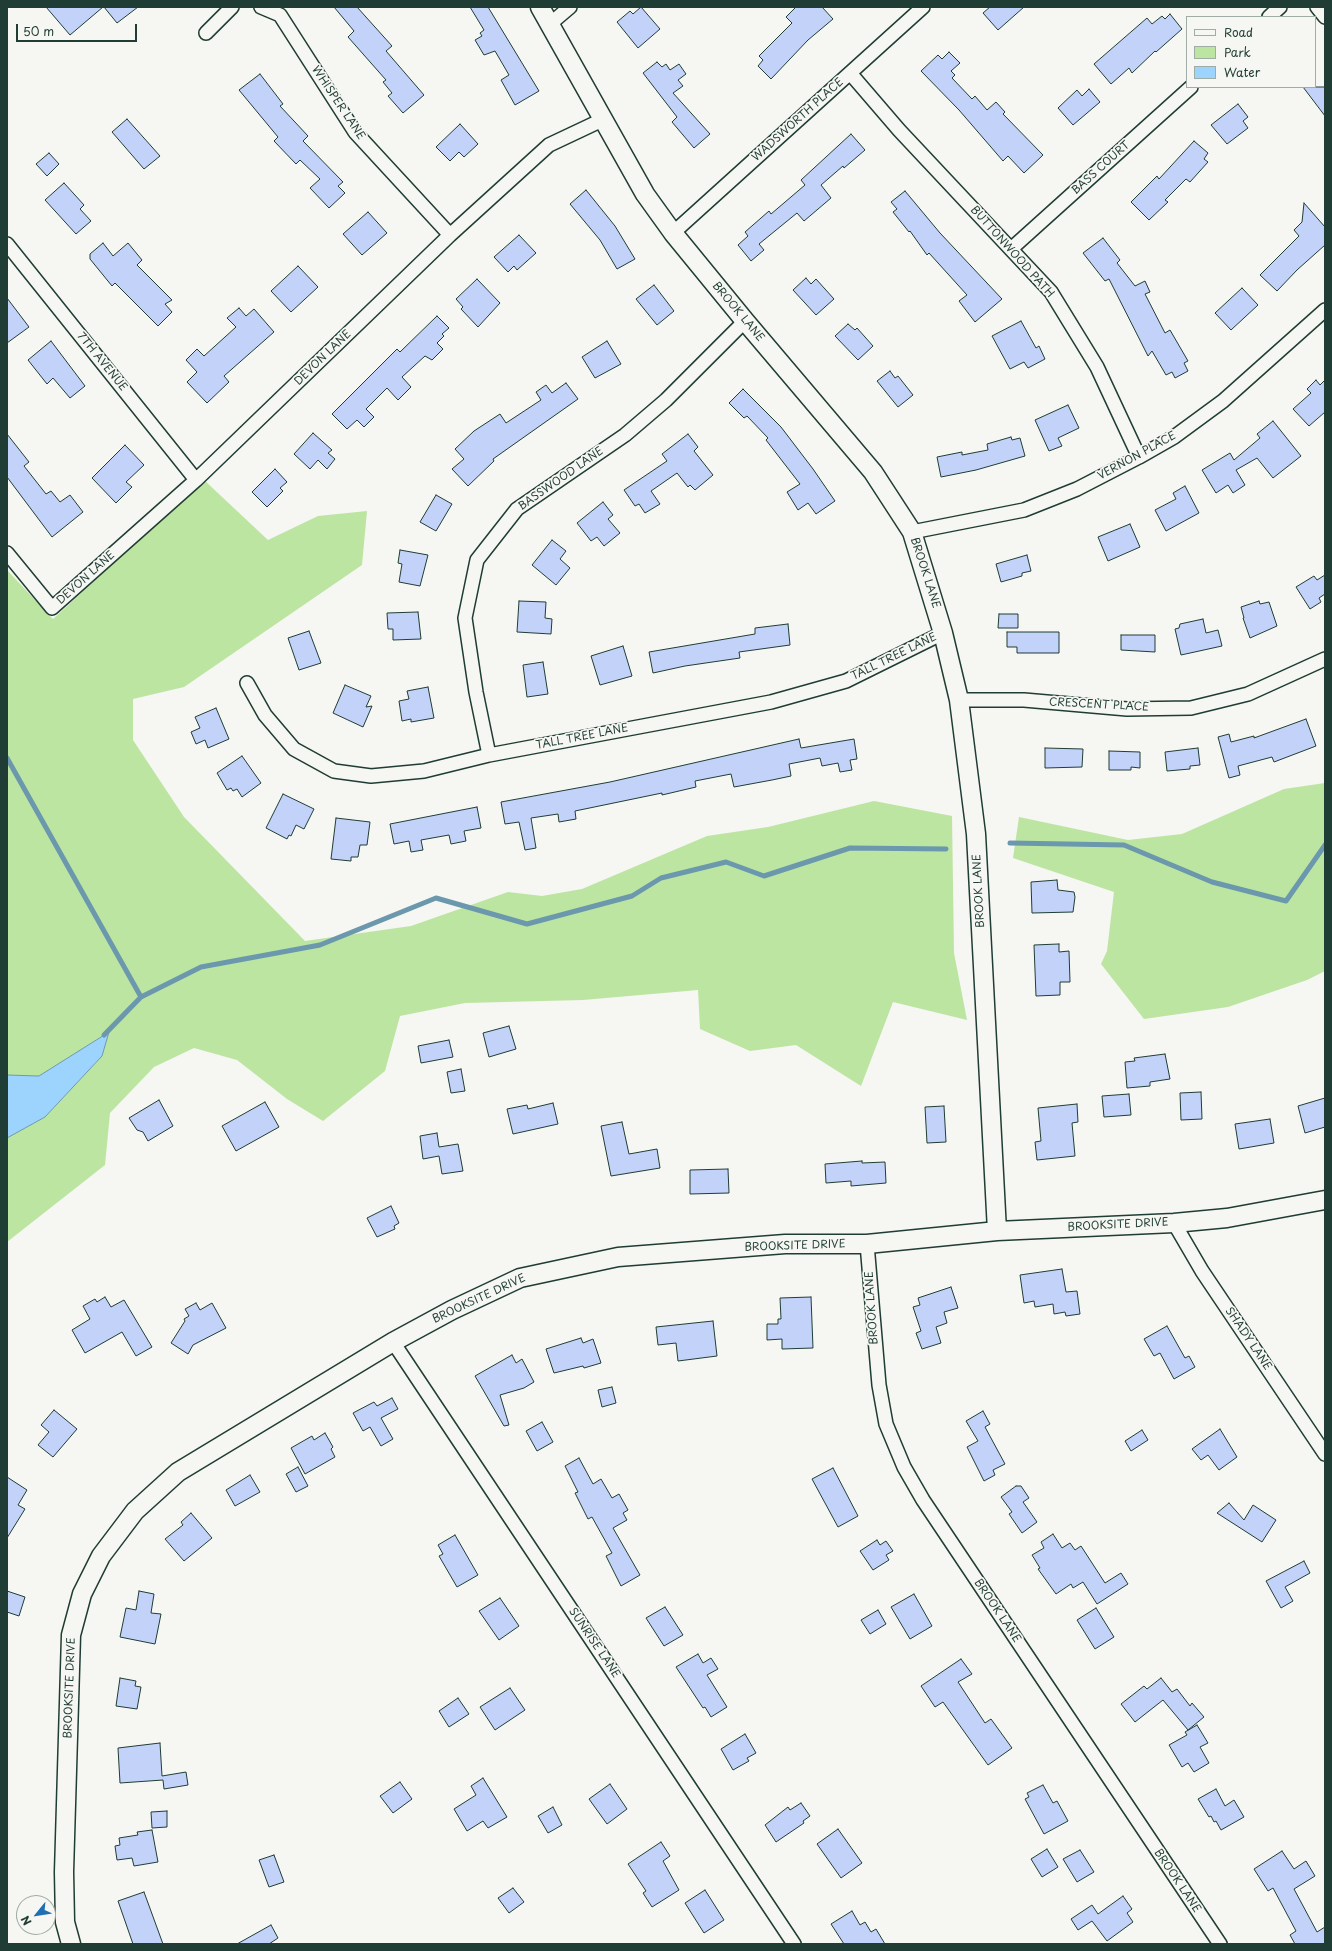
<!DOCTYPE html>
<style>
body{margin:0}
#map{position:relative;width:1332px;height:1951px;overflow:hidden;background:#f6f6f2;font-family:"Playpen Sans",sans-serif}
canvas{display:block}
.frame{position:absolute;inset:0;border:8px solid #1f3d34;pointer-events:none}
.legend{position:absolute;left:1186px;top:16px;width:130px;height:72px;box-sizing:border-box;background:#f6f6f2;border:1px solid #a0aca6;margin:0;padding:5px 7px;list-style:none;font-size:12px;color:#1f3d34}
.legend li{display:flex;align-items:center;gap:8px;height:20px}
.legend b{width:20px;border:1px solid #a0aca6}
.north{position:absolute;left:16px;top:1895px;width:40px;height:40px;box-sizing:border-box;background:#f6f6f2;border:1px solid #a0aca6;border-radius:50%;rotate:240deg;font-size:11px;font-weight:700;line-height:16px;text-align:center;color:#1f3d34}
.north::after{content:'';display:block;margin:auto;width:14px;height:18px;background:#1f6fb2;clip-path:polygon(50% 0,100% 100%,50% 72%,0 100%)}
.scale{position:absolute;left:16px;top:24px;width:121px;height:18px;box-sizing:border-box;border:2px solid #1f3d34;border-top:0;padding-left:5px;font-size:12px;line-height:14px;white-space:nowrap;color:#1f3d34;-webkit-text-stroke:3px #f6f6f2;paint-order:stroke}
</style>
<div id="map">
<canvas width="1332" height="1951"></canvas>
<div class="frame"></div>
<ul class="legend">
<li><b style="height:5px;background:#f6f6f2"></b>Road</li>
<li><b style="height:11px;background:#bce5a2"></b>Park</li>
<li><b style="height:11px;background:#9dd4fd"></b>Water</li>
</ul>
<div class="north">N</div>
<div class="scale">50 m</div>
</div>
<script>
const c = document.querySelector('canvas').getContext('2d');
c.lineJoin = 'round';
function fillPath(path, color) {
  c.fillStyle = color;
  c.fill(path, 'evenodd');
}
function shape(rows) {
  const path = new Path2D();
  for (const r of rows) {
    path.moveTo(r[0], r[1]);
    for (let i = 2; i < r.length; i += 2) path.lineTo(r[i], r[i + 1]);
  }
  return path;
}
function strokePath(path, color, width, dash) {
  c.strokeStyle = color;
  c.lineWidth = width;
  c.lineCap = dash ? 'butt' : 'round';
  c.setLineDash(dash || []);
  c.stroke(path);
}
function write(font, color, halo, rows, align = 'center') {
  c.font = font + ' "Playpen Sans",sans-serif';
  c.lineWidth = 3.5;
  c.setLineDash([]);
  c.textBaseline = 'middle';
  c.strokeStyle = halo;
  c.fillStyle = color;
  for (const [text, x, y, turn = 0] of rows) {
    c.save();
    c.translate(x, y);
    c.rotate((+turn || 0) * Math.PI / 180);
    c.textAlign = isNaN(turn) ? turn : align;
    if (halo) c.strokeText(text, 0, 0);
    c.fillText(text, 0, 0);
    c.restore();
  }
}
fillPath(shape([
 [204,480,268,540,318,516,367,511,362,565,184,687,133,699,133,740,184,817,305,941,411,926,508,892,542,896,582,889,707,836,768,827,874,801,952,816,954,953,967,1020,893,1002,861,1086,796,1045,750,1051,700,1029,698,990,583,1000,465,1003,400,1016,385,1071,323,1121,287,1099,237,1060,194,1048,154,1067,110,1113,105,1165,7,1242,7,1138,45,1117,102,1056,109,1032,39,1076,7,1075,7,570,53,619],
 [1325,783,1325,971,1307,980,1228,1007,1144,1019,1101,964,1107,951,1114,892,1013,858,1019,817,1128,840,1182,834,1284,789]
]), '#bce5a2');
const water = shape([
 [109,1032,102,1056,45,1117,7,1138,7,1075,39,1076,109,1032]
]);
fillPath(water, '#9dd4fd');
strokePath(water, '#6b98ad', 1);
strokePath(shape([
 [7,758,141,997,104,1035],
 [1010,843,1124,845,1212,882,1286,901,1325,845],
 [141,997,201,967,320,945,436,898,527,924,632,896,661,878,726,862,764,876,850,848,946,849]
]), '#6b98ad', 5);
const building = shape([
 [46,7,103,7,70,35,46,7],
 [104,7,138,7,117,23,104,7],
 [334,7,357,7,392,46,386,51,424,95,403,113,388,96,392,93,383,82,386,80,348,37,354,31,334,7],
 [470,7,488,7,539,91,515,105,501,80,509,75,495,51,484,55,475,40,482,36,480,33,484,30,470,7],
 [641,7,660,29,638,48,617,22,630,11,633,14,641,7],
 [796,7,822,7,833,19,808,40,771,79,758,66,763,60,759,56,792,23,786,17,796,7],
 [990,7,1024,7,998,30,983,13,990,7],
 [1170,14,1182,29,1156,52,1155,51,1132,73,1129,68,1111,84,1094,64,1147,18,1152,24,1162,16,1165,19,1170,14],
 [949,52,960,63,951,71,955,75,952,78,972,99,975,96,987,110,996,102,1005,112,1003,114,1043,155,1024,173,1008,156,1003,161,959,110,921,71,938,55,942,59,949,52],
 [657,62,662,67,666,64,670,70,679,64,686,74,678,80,683,86,673,93,710,134,694,148,672,122,677,117,643,73,657,62],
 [260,74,283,104,280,106,308,136,303,141,343,182,338,186,345,193,329,208,310,188,320,179,300,160,296,164,274,141,278,137,239,90,260,74],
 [1303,87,1325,87,1325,116,1303,87],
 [1089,89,1100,102,1073,125,1058,108,1077,90,1082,96,1089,89],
 [1238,104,1248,117,1243,121,1248,128,1227,144,1211,125,1238,104],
 [127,119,160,156,144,169,112,132,127,119],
 [460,124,478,144,464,157,459,152,450,161,436,147,460,124],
 [851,134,865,150,844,168,843,166,821,185,831,198,804,221,797,213,759,244,764,250,751,261,738,245,748,236,745,232,769,211,771,214,805,185,801,180,851,134],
 [1194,141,1208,153,1204,159,1208,162,1190,182,1186,179,1165,200,1168,202,1149,220,1131,202,1157,176,1159,179,1194,141],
 [49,153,59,164,47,176,36,164,49,153],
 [64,183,84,205,80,209,91,221,76,234,45,200,64,183],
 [586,190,615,226,635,259,617,269,600,240,570,204,586,190],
 [905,191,940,233,1002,299,975,322,959,301,967,295,929,253,927,255,910,231,909,232,893,212,897,209,891,202,905,191],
 [1304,203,1325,227,1325,245,1297,270,1277,291,1260,275,1299,236,1294,230,1302,222,1304,203],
 [368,212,387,233,362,255,343,234,368,212],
 [519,235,536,253,517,270,514,266,508,272,494,257,519,235],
 [1103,238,1120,260,1117,263,1135,286,1145,281,1150,292,1145,294,1165,333,1170,330,1188,361,1184,363,1188,371,1175,378,1172,372,1166,375,1152,351,1148,356,1109,279,1105,281,1083,253,1103,238],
 [103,243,113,256,128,243,142,260,137,265,172,300,165,304,172,312,158,326,115,283,112,286,90,259,90,254,103,243],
 [298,266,318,287,291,312,271,291,298,266],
 [806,278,811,284,816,279,834,299,816,315,793,290,806,278],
 [477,279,500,303,478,327,461,309,463,307,456,299,477,279],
 [654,285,674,311,657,325,636,299,654,285],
 [1242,288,1258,305,1231,330,1215,313,1242,288],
 [7,298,29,327,7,343,7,298],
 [239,308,246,316,254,309,274,332,224,376,229,382,207,403,187,382,197,372,186,360,197,349,204,356,236,327,227,318,239,308],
 [437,316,449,328,442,334,444,336,437,343,443,349,432,360,425,356,402,377,411,387,398,400,387,388,366,409,374,417,364,427,357,420,347,429,332,414,397,349,400,352,437,316],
 [1021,321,1036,348,1039,346,1045,359,1028,368,1024,362,1010,369,992,336,1021,321],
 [848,324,855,330,857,328,873,346,858,360,835,336,848,324],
 [51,341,85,386,70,398,53,378,47,384,28,360,51,341],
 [607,341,621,364,595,378,582,357,607,341],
 [890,371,895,378,898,376,913,395,898,407,877,381,890,371],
 [1316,380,1320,385,1325,380,1325,412,1309,426,1293,409,1311,393,1307,389,1316,380],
 [566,383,578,399,493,459,494,461,468,486,452,469,464,459,455,449,474,431,500,414,506,423,541,400,536,392,546,385,552,393,566,383],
 [743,389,781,427,813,469,835,501,816,514,808,503,798,510,787,492,800,484,766,440,768,438,747,416,744,418,729,403,743,389],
 [1068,405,1079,428,1058,438,1062,446,1049,451,1035,420,1068,405],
 [1273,421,1301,456,1273,478,1257,458,1236,470,1245,485,1233,493,1228,485,1216,493,1202,470,1230,453,1234,460,1260,438,1257,434,1273,421],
 [313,433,332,450,328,453,335,459,327,469,318,460,310,469,294,454,313,433],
 [7,434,29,462,24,466,46,494,51,491,60,502,70,495,83,512,52,537,7,477,7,434],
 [688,434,698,447,694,451,713,475,695,490,690,485,688,487,677,473,651,491,660,504,645,513,639,504,635,506,624,490,667,461,662,454,688,434],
 [1011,437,1012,440,1020,438,1025,456,976,470,941,477,937,457,962,452,962,455,988,450,987,444,1011,437],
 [125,445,144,465,126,482,132,487,116,503,92,478,125,445],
 [275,469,287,482,280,488,283,491,267,507,252,492,275,469],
 [1185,486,1199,513,1166,531,1155,510,1176,499,1173,493,1185,486],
 [436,495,452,504,436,531,420,522,436,495],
 [603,502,613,515,608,519,620,533,604,546,597,537,591,541,577,523,603,502],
 [1130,524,1140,547,1108,561,1098,537,1130,524],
 [552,540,566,551,560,559,570,568,556,585,532,565,552,540],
 [400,550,428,555,420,586,399,582,402,564,398,563,400,550],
 [1027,555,1031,571,1022,573,1022,576,1001,582,996,564,1027,555],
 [1325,575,1325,594,1319,598,1321,602,1310,609,1296,587,1314,576,1317,580,1325,575],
 [519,601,546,602,545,618,552,619,551,634,517,632,519,601],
 [1259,601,1260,604,1269,602,1277,626,1250,638,1243,618,1244,618,1241,607,1259,601],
 [418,612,421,639,393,640,393,629,388,629,387,613,418,612],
 [999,614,1018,614,1018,628,998,628,999,614],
 [1203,619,1206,633,1218,630,1222,646,1181,655,1175,629,1179,628,1180,624,1203,619],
 [788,624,790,645,739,652,740,658,685,666,653,673,649,652,755,634,755,628,788,624],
 [309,631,321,663,299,670,288,638,309,631],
 [1007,632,1059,632,1059,653,1017,653,1017,647,1007,647,1007,632],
 [1121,635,1155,635,1155,652,1121,650,1121,635],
 [623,646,632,676,600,685,591,656,623,646],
 [543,662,548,694,527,697,523,665,543,662],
 [345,685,371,696,366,707,372,706,363,727,333,713,345,685],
 [428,687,434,718,411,722,411,719,402,721,399,701,409,699,407,691,428,687],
 [216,708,229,739,208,748,205,740,196,744,191,732,200,728,195,717,216,708],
 [1306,719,1316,746,1274,762,1272,757,1238,766,1240,775,1229,778,1218,737,1229,734,1231,742,1254,736,1254,738,1306,719],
 [799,739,801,748,854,739,857,759,850,760,852,770,840,772,838,763,822,766,820,758,789,764,791,776,772,780,734,787,731,774,695,781,696,787,662,795,662,793,575,811,576,819,559,822,558,814,531,818,536,848,525,850,519,822,505,824,501,802,610,782,799,739],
 [1045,748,1083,749,1082,767,1045,768,1045,748],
 [1198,748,1200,765,1190,766,1190,769,1167,771,1165,752,1198,748],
 [1109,751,1140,752,1140,768,1131,767,1131,770,1109,770,1109,751],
 [242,756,261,783,242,797,237,789,233,791,231,788,227,790,217,773,242,756],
 [283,794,314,809,304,829,296,825,291,836,289,835,287,839,266,828,283,794],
 [477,807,481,828,464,831,466,841,451,844,449,835,421,840,423,850,411,852,409,841,394,844,390,824,477,807],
 [336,818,370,822,367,845,360,845,358,857,351,857,351,861,331,859,336,818],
 [1057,880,1058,890,1074,892,1075,897,1073,912,1032,913,1031,882,1057,880],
 [1059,944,1059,952,1069,951,1070,982,1060,982,1060,995,1036,996,1034,945,1059,944],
 [509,1026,516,1049,489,1057,483,1033,509,1026],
 [449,1040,453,1057,421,1063,418,1046,449,1040],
 [1165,1054,1170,1079,1150,1082,1150,1086,1127,1088,1125,1062,1135,1061,1134,1058,1165,1054],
 [461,1069,465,1091,451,1093,447,1072,461,1069],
 [1201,1092,1202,1119,1181,1120,1180,1093,1201,1092],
 [1129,1094,1131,1115,1104,1117,1102,1096,1129,1094],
 [1325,1098,1325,1127,1305,1133,1298,1106,1325,1098],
 [159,1100,173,1126,148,1141,143,1132,137,1130,129,1118,159,1100],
 [265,1102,279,1127,236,1151,222,1126,265,1102],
 [553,1103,558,1124,513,1134,507,1109,527,1105,528,1109,553,1103],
 [1077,1104,1078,1122,1072,1123,1075,1156,1037,1160,1035,1142,1041,1141,1038,1108,1077,1104],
 [944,1106,946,1142,927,1143,925,1107,944,1106],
 [1270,1119,1274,1143,1239,1149,1235,1124,1270,1119],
 [622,1122,629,1154,657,1149,660,1168,611,1176,601,1126,622,1122],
 [437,1133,439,1147,458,1144,463,1171,442,1174,439,1156,423,1159,420,1136,437,1133],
 [862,1161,862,1163,885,1162,886,1183,851,1186,851,1181,826,1183,825,1164,862,1161],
 [728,1169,729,1193,690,1194,690,1170,728,1169],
 [391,1206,399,1223,394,1226,395,1229,377,1237,367,1218,391,1206],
 [1062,1269,1066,1292,1077,1291,1080,1314,1066,1316,1065,1312,1054,1314,1053,1304,1035,1307,1034,1301,1024,1303,1020,1275,1062,1269],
 [951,1287,958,1308,944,1312,947,1323,936,1327,941,1343,922,1349,916,1333,921,1331,913,1307,920,1305,918,1298,951,1287],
 [105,1297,111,1307,124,1300,152,1347,136,1356,122,1332,85,1353,72,1330,90,1319,83,1306,95,1299,97,1302,105,1297],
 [811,1297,813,1348,782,1349,782,1339,767,1340,767,1324,778,1324,778,1319,781,1319,780,1298,811,1297],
 [196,1303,200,1310,212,1303,226,1328,193,1345,188,1354,171,1343,185,1321,184,1319,189,1316,185,1309,196,1303],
 [713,1321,717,1356,678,1361,676,1343,658,1345,656,1327,713,1321],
 [1167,1326,1185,1358,1189,1356,1195,1367,1174,1379,1160,1353,1154,1356,1144,1339,1167,1326],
 [581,1338,583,1343,593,1339,601,1363,584,1368,583,1366,554,1373,546,1349,581,1338],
 [512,1355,516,1363,522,1359,534,1382,524,1388,500,1395,509,1425,504,1426,475,1376,512,1355],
 [612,1387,616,1403,602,1407,598,1390,612,1387],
 [392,1398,398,1409,381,1418,393,1439,381,1446,370,1427,363,1431,353,1413,374,1402,377,1406,392,1398],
 [54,1410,77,1429,53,1457,38,1445,49,1432,41,1425,54,1410],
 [983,1411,990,1424,985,1427,1005,1464,993,1470,995,1475,984,1481,967,1447,978,1441,966,1421,983,1411],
 [542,1422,553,1442,537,1451,526,1431,542,1422],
 [1220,1429,1237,1457,1219,1470,1208,1455,1201,1460,1192,1449,1220,1429],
 [1142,1430,1148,1440,1131,1451,1125,1441,1142,1430],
 [325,1433,333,1447,331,1449,335,1457,305,1474,291,1448,312,1436,314,1440,325,1433],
 [579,1458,593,1484,601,1479,612,1498,619,1494,628,1510,623,1513,627,1520,613,1528,640,1575,621,1586,606,1556,612,1553,592,1517,588,1519,575,1493,578,1492,565,1466,579,1458],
 [298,1467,308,1486,296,1492,286,1474,298,1467],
 [833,1468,858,1516,838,1527,812,1479,833,1468],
 [250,1475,260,1492,235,1506,226,1490,250,1475],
 [7,1477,27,1490,18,1505,25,1509,7,1538,7,1477],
 [1016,1486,1021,1486,1029,1498,1023,1502,1037,1522,1022,1533,1009,1514,1012,1512,1001,1497,1016,1486],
 [1229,1503,1244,1520,1253,1505,1276,1520,1262,1542,1217,1513,1229,1503],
 [191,1513,212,1538,184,1561,165,1539,183,1525,181,1522,191,1513],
 [1053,1534,1062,1548,1070,1543,1075,1550,1081,1546,1105,1583,1121,1573,1128,1584,1097,1604,1083,1582,1073,1588,1071,1584,1056,1594,1038,1569,1040,1568,1032,1555,1044,1548,1041,1542,1053,1534],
 [455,1535,478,1575,457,1587,439,1556,443,1554,438,1545,455,1535],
 [877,1540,880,1545,886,1541,893,1551,886,1555,889,1560,873,1570,860,1551,877,1540],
 [1304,1561,1310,1573,1285,1587,1293,1601,1281,1608,1266,1581,1304,1561],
 [7,1591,25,1597,19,1616,7,1612,7,1591],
 [139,1591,154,1594,151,1613,161,1614,155,1644,120,1637,126,1608,136,1610,139,1591],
 [914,1594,932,1626,910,1639,891,1607,914,1594],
 [500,1598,519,1626,499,1640,479,1611,500,1598],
 [665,1607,683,1635,664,1646,646,1618,665,1607],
 [1096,1608,1114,1637,1095,1649,1077,1620,1096,1608],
 [878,1610,886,1624,870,1634,861,1620,878,1610],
 [698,1654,703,1663,711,1658,718,1669,707,1675,727,1707,711,1717,705,1707,703,1708,676,1667,698,1654],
 [961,1659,972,1674,958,1682,985,1723,991,1719,1012,1748,988,1765,943,1702,935,1707,921,1686,961,1659],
 [120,1678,136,1681,135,1686,141,1687,137,1709,116,1706,120,1678],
 [1161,1678,1172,1692,1177,1689,1190,1706,1192,1703,1204,1717,1188,1730,1163,1700,1135,1722,1121,1704,1144,1686,1147,1689,1161,1678],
 [510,1688,525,1710,495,1730,480,1707,510,1688],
 [458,1698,469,1714,449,1727,439,1711,458,1698],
 [1197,1725,1208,1743,1200,1747,1209,1763,1194,1772,1188,1763,1182,1767,1169,1745,1187,1735,1185,1732,1197,1725],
 [745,1734,756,1753,747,1758,749,1761,733,1770,721,1749,745,1734],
 [160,1743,162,1776,186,1772,188,1785,164,1789,163,1780,120,1783,118,1748,160,1743],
 [483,1778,507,1817,488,1828,483,1821,467,1831,454,1809,476,1795,471,1786,483,1778],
 [400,1782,412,1799,393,1813,380,1796,400,1782],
 [610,1784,627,1809,607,1824,589,1799,610,1784],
 [1043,1785,1053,1803,1057,1801,1068,1821,1044,1834,1025,1799,1029,1797,1027,1793,1043,1785],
 [1216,1789,1225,1806,1234,1800,1244,1817,1221,1830,1216,1821,1214,1822,1211,1816,1209,1817,1198,1799,1216,1789],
 [801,1803,810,1816,803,1821,804,1823,776,1842,765,1825,788,1807,790,1810,801,1803],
 [553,1807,562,1825,548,1833,538,1816,553,1807],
 [167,1811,167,1827,152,1828,151,1812,167,1811],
 [838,1829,862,1863,841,1878,817,1844,838,1829],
 [152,1830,158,1862,134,1866,132,1858,117,1860,115,1846,120,1845,119,1838,138,1835,137,1832,152,1830],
 [661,1842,670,1856,663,1861,679,1890,652,1907,643,1893,646,1891,628,1864,661,1842],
 [1047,1849,1058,1867,1042,1877,1031,1859,1047,1849],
 [1080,1850,1094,1872,1077,1882,1063,1859,1080,1850],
 [1282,1851,1294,1869,1306,1861,1315,1876,1294,1889,1317,1932,1325,1927,1325,1944,1295,1944,1290,1935,1296,1931,1273,1888,1268,1891,1254,1869,1282,1851],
 [274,1855,284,1882,269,1887,259,1860,274,1855],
 [513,1888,524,1902,509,1913,498,1898,513,1888],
 [705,1890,724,1920,704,1933,685,1903,705,1890],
 [144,1892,163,1944,133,1944,118,1901,144,1892],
 [1123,1896,1132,1909,1127,1913,1133,1922,1107,1941,1092,1921,1078,1930,1071,1919,1092,1905,1098,1914,1123,1896],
 [852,1911,860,1925,865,1922,871,1932,876,1929,885,1944,844,1944,831,1924,852,1911],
 [271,1925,278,1938,269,1944,237,1944,271,1925]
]);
fillPath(building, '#c3d2f9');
strokePath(building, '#1f3d34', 1);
const street = shape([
 [261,7,280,15,355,132,450,235],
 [1317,7,1325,17],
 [1269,17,1280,7],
 [550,24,570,7],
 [206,33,232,7],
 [850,73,899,130,1051,292,1097,367,1139,457],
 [673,233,923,7],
 [7,244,196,480],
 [1011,249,1191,87],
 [912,532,1024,510,1077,489,1139,457,1174,437,1223,401,1325,310],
 [7,553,52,608,196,480,450,235,549,145,602,120],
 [247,683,265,715,294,749,334,771,371,776,424,771,489,755,771,702,846,681,943,633],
 [959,700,1024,700,1127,709,1191,708,1248,694,1325,659],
 [489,755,476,692,465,618,477,560,517,509,625,435,666,400,745,321],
 [1174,1223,1202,1271,1325,1454],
 [867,1244,879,1385,886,1424,904,1467,923,1500,1220,1944],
 [393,1342,794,1944]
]);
const secondary = shape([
 [540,7,645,194,673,233,745,321,873,472,912,532,943,633,959,700,976,834,997,1231],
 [71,1944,65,1922,64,1872,71,1635,82,1594,101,1556,135,1511,178,1472,393,1342,452,1310,520,1278,618,1257,785,1244,867,1244,997,1231,1174,1223,1227,1218,1325,1200]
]);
strokePath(street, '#1f3d34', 16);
strokePath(secondary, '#1f3d34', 21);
strokePath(street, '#f6f6f2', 13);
strokePath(secondary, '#f6f6f2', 18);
write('11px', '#1f3d34', '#f6f6f2', [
 ["WHISPER LANE",338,103,56],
 ["WADSWORTH PLACE",798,120,-42],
 ["BASS COURT",1101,168,-42],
 ["BUTTONWOOD PATH",1012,252,48],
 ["BROOK LANE",738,312,50],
 ["DEVON LANE",323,358,-44],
 ["7TH AVENUE",102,362,51],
 ["VERNON PLACE",1137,456,-29],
 ["BASSWOOD LANE",561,479,-35],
 ["BROOK LANE",925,573,72],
 ["DEVON LANE",86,578,-42],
 ["TALL TREE LANE",894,657,-26],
 ["CRESCENT PLACE",1099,705,3],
 ["TALL TREE LANE",582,737,-11],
 ["BROOK LANE",979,891,-93],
 ["BROOKSITE DRIVE",1118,1225,-3],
 ["BROOKSITE DRIVE",795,1246,-2],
 ["BROOKSITE DRIVE",479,1299,-25],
 ["BROOK LANE",872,1308,-94],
 ["SHADY LANE",1248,1339,56],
 ["BROOK LANE",997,1611,56],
 ["SUNRISE LANE",594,1643,56],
 ["BROOKSITE DRIVE",70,1688,-88],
 ["BROOK LANE",1177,1881,56]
]);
</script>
